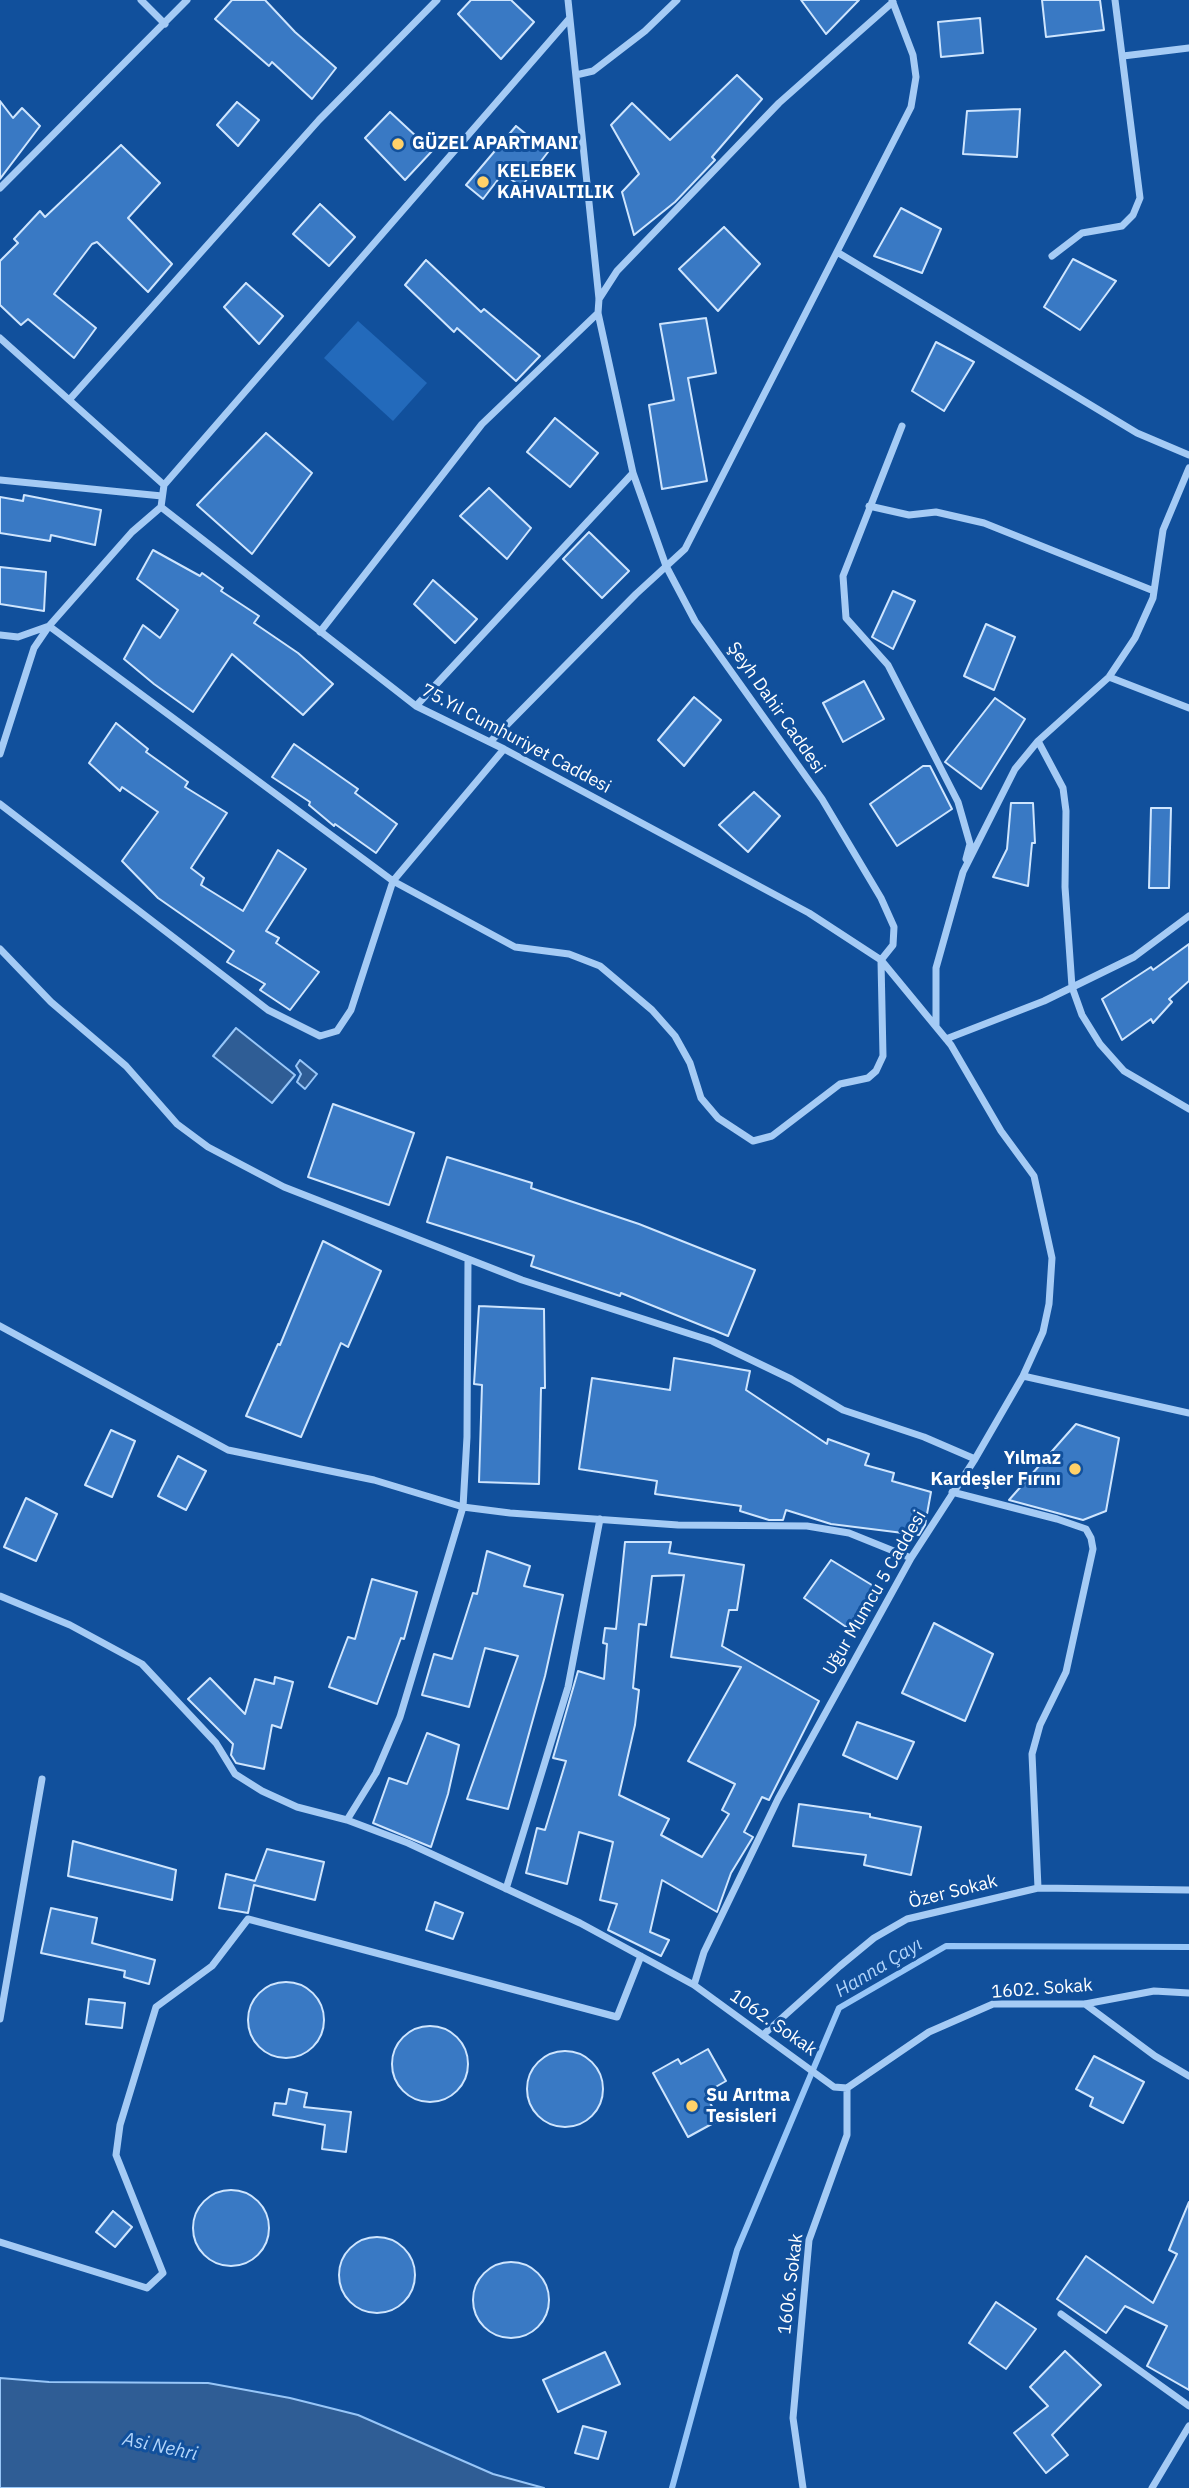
<!DOCTYPE html>
<meta charset="utf-8">
<style>
body{margin:0}
canvas{display:block;background:#11509c}
</style>
<canvas width="1189" height="2488"></canvas>
<script>
const c = document.querySelector('canvas').getContext('2d');
c.lineJoin = 'round';
function fillPath(path, color) {
  c.fillStyle = color;
  c.fill(path, 'evenodd');
}
function shape(rows) {
  const path = new Path2D();
  for (const r of rows) {
    if (r.length === 3) {
      path.moveTo(r[0] + r[2], r[1]);
      path.arc(r[0], r[1], r[2], 0, 2 * Math.PI);
      continue;
    }
    path.moveTo(r[0], r[1]);
    for (let i = 2; i < r.length; i += 2) path.lineTo(r[i], r[i + 1]);
  }
  return path;
}
function strokePath(path, color, width, dash) {
  c.strokeStyle = color;
  c.lineWidth = width;
  c.lineCap = dash ? 'butt' : 'round';
  c.setLineDash(dash || []);
  c.stroke(path);
}
function write(font, color, halo, rows, align = 'center') {
  c.font = font + ' "IBM Plex Sans",sans-serif';
  c.lineWidth = 6;
  c.setLineDash([]);
  c.textBaseline = 'middle';
  c.strokeStyle = halo;
  c.fillStyle = color;
  for (const [text, x, y, turn = 0] of rows) {
    c.save();
    c.translate(x, y);
    c.rotate((+turn || 0) * Math.PI / 180);
    c.textAlign = isNaN(turn) ? turn : align;
    if (halo) c.strokeText(text, 0, 0);
    c.fillText(text, 0, 0);
    c.restore();
  }
}
fillPath(shape([
 [358,321,427,383,393,421,324,358]
]), '#236abb');
const water = shape([
 [236,1028,295,1075,272,1103,213,1056,236,1028],
 [300,1060,317,1074,305,1089,297,1082,301,1074,296,1066,300,1060],
 [0,2378,49,2382,208,2383,290,2398,358,2415,493,2474,544,2488,0,2488,0,2378]
]);
fillPath(water, '#2f5d95');
strokePath(water, '#97c6f8', 2);
strokePath(shape([
 [672,2488,737,2250,839,2008,946,1946,1189,1947]
]), '#97c6f8', 6);
const building = shape([
 [232,0,265,0,295,32,336,68,312,99,272,62,269,66,215,19,232,0],
 [471,0,511,0,534,22,501,59,458,14,471,0],
 [801,0,859,0,826,34,801,0],
 [1042,0,1100,0,1104,30,1046,37,1042,0],
 [980,18,983,53,941,57,938,22,980,18],
 [737,75,762,99,712,157,715,160,675,202,634,235,622,192,639,174,611,125,632,103,670,140,737,75],
 [0,101,13,118,22,108,40,126,0,179,0,101],
 [237,102,259,120,238,146,217,125,237,102],
 [1020,109,1017,157,963,154,967,111,1020,109],
 [390,112,432,151,405,180,365,138,390,112],
 [516,126,548,152,521,187,503,173,483,199,466,185,516,126],
 [121,145,160,183,128,218,172,264,148,292,97,242,92,244,54,294,96,328,74,358,28,319,21,325,0,305,0,261,18,243,14,239,40,211,45,217,121,145],
 [320,204,355,237,329,266,293,234,320,204],
 [901,208,941,229,922,273,874,256,901,208],
 [724,227,760,264,718,311,679,269,724,227],
 [1073,259,1116,281,1080,330,1044,307,1073,259],
 [426,260,481,312,484,309,540,356,516,381,457,328,454,332,405,285,426,260],
 [246,283,283,316,259,344,224,307,246,283],
 [706,318,716,373,688,378,707,481,662,489,649,405,674,400,660,324,706,318],
 [936,342,974,362,944,411,912,391,936,342],
 [555,418,598,453,570,487,527,452,555,418],
 [266,433,312,473,252,554,197,505,266,433],
 [489,488,531,528,507,559,460,516,489,488],
 [24,495,101,510,95,545,51,535,50,541,0,533,0,497,23,501,24,495],
 [589,532,629,571,602,598,563,559,589,532],
 [153,550,200,576,202,573,223,588,221,591,259,616,254,623,298,653,333,684,303,715,232,654,193,712,154,684,124,659,143,625,160,638,178,610,137,579,153,550],
 [0,567,46,572,44,611,0,604,0,567],
 [433,580,477,619,455,643,414,604,433,580],
 [893,591,915,601,893,649,872,637,893,591],
 [986,624,1015,637,994,690,964,676,986,624],
 [864,681,884,719,843,742,823,703,864,681],
 [694,697,721,720,684,766,658,740,694,697],
 [995,698,1025,719,981,789,945,762,995,698],
 [116,723,148,749,146,752,188,782,185,787,227,813,191,868,204,878,201,885,243,911,278,850,306,869,266,931,279,938,276,943,319,972,290,1010,260,990,265,984,227,962,234,951,158,898,122,861,158,812,122,787,120,791,89,763,116,723],
 [294,744,358,789,355,793,397,824,376,853,335,824,334,826,309,805,310,802,272,777,294,744],
 [923,766,930,766,952,809,897,846,870,804,923,766],
 [754,792,780,816,748,852,719,825,754,792],
 [1011,803,1033,803,1035,843,1032,843,1028,886,993,877,1007,849,1011,803],
 [1151,808,1171,808,1169,888,1149,888,1151,808],
 [1189,944,1189,981,1169,999,1172,1002,1153,1023,1151,1019,1122,1040,1102,999,1151,967,1153,970,1189,944],
 [333,1104,414,1133,389,1205,308,1177,333,1104],
 [447,1157,532,1183,531,1188,639,1224,755,1270,728,1336,621,1293,620,1296,531,1266,534,1256,427,1222,447,1157],
 [323,1241,381,1271,348,1347,341,1343,301,1437,246,1416,278,1344,280,1345,323,1241],
 [479,1306,544,1309,545,1388,541,1388,539,1484,479,1482,482,1385,474,1384,479,1306],
 [674,1358,750,1371,746,1390,827,1444,828,1439,869,1454,865,1465,894,1473,892,1481,931,1492,925,1525,919,1535,831,1524,786,1510,783,1520,769,1520,740,1511,741,1506,655,1494,657,1481,579,1469,592,1378,670,1390,674,1358],
 [1076,1424,1119,1438,1106,1511,1083,1520,1009,1500,1076,1424],
 [111,1430,135,1441,112,1497,85,1485,111,1430],
 [178,1456,206,1471,186,1510,158,1496,178,1456],
 [26,1498,57,1514,36,1561,4,1547,26,1498],
 [625,1542,671,1542,669,1553,744,1565,737,1610,729,1610,722,1646,819,1701,769,1800,762,1797,744,1832,753,1837,731,1873,717,1912,662,1880,650,1932,669,1940,661,1956,608,1930,617,1904,600,1900,613,1842,579,1832,567,1884,526,1873,537,1828,545,1830,566,1761,553,1758,578,1671,604,1679,607,1644,603,1643,605,1628,616,1629,625,1542],
 [684,1575,671,1657,741,1667,688,1761,735,1784,722,1810,729,1814,702,1857,661,1835,669,1819,619,1795,635,1725,639,1690,633,1688,639,1624,646,1625,652,1576,684,1575],
 [487,1551,530,1566,524,1586,563,1595,545,1676,508,1809,467,1799,518,1656,485,1648,469,1707,422,1695,434,1654,452,1659,473,1593,477,1594,487,1551],
 [831,1560,880,1590,852,1631,804,1598,831,1560],
 [372,1579,417,1592,404,1639,401,1638,377,1704,329,1687,348,1637,355,1639,372,1579],
 [934,1623,993,1654,965,1721,902,1693,934,1623],
 [275,1677,293,1682,281,1728,272,1725,264,1769,236,1763,231,1755,233,1744,188,1699,210,1678,245,1714,255,1679,274,1684,275,1677],
 [857,1722,914,1742,897,1779,843,1755,857,1722],
 [427,1733,459,1745,448,1794,431,1847,373,1823,389,1778,407,1784,427,1733],
 [799,1804,870,1814,870,1817,921,1827,911,1875,864,1865,866,1855,793,1846,799,1804],
 [73,1841,176,1870,172,1900,68,1876,73,1841],
 [267,1849,324,1862,315,1900,254,1885,248,1913,219,1908,226,1874,255,1881,267,1849],
 [435,1902,463,1913,453,1939,426,1930,435,1902],
 [51,1908,97,1918,92,1943,155,1960,149,1984,124,1977,125,1971,41,1953,51,1908],
 [286,2020,38],
 [89,1999,125,2003,122,2028,86,2024,89,1999],
 [430,2064,38],
 [708,2049,726,2081,705,2093,719,2120,688,2137,653,2073,678,2059,681,2064,708,2049],
 [565,2089,38],
 [1094,2056,1144,2082,1123,2123,1090,2106,1093,2098,1076,2089,1094,2056],
 [289,2089,307,2093,304,2107,351,2112,346,2152,322,2149,325,2125,273,2115,275,2103,286,2104,289,2089],
 [231,2228,38],
 [1189,2202,1189,2390,1147,2366,1167,2326,1125,2306,1106,2333,1057,2299,1086,2256,1153,2303,1177,2254,1169,2250,1189,2202],
 [113,2211,132,2227,115,2247,96,2232,113,2211],
 [377,2275,38],
 [511,2300,38],
 [996,2302,1036,2329,1006,2369,969,2343,996,2302],
 [1065,2351,1101,2385,1052,2435,1068,2455,1046,2473,1014,2433,1048,2406,1030,2387,1065,2351],
 [605,2352,620,2384,558,2412,543,2380,605,2352],
 [583,2426,606,2432,598,2459,575,2453,583,2426]
]);
fillPath(building, '#3979c4');
strokePath(building, '#cee5fe', 2);
strokePath(shape([
 [141,0,165,24],
 [568,0,599,299,598,313,633,473,666,566,695,621,822,799,881,898,894,927,893,945,881,960],
 [1123,56,1189,48],
 [576,75,593,71,645,31,677,0],
 [0,188,187,0],
 [837,252,1137,433,1189,455],
 [1052,256,1082,233,1122,226,1133,215,1140,198,1115,0],
 [599,299,617,271,779,103,893,2],
 [0,338,164,485],
 [70,399,319,120,437,0],
 [902,426,843,576,846,618,888,665,958,802,970,844,966,859],
 [0,480,162,496],
 [869,506,909,515,936,512,984,523,1154,591],
 [161,507,416,706,504,749,809,913,881,960,951,1045,1001,1131,1034,1176,1052,1258,1049,1304,1043,1332,1023,1376,975,1459,911,1558,778,1799,704,1952,694,1985],
 [320,632,482,424,598,313],
 [0,635,18,637,49,626,393,881,515,947,569,954,600,966,652,1010,675,1036,690,1063,701,1098,718,1118,753,1141,772,1136,840,1084,868,1078,876,1071,883,1056,881,961],
 [1109,677,1189,708],
 [416,706,633,473],
 [1038,741,1063,788,1066,811,1065,887,1072,987,1082,1015,1100,1044,1124,1071,1189,1109],
 [490,742,636,594,685,549,911,107,916,77,913,55,892,0],
 [0,754,34,648,49,626,132,532,161,507,164,485,569,19],
 [0,804,268,1010,320,1036,337,1031,351,1010,393,881,504,749],
 [0,949,51,1002,126,1066,177,1124,208,1147,284,1187,522,1280,712,1341,791,1379,843,1410,924,1437,975,1459],
 [936,1026,936,968,963,872,1015,769,1038,741,1109,677,1135,638,1153,598,1163,530,1189,468],
 [946,1039,1044,1001,1134,957,1189,916],
 [0,1326,228,1450,374,1480,463,1507,467,1437,468,1259],
 [1023,1376,1189,1413],
 [952,1492,1057,1519,1086,1529,1091,1538,1093,1549,1066,1672,1040,1725,1032,1754,1038,1888],
 [0,1596,70,1625,142,1664,216,1743,235,1774,262,1791,297,1807,347,1820,408,1843,580,1923,694,1985,834,2087,847,2088,929,2032,993,2004,1085,2004,1154,1991,1189,1993],
 [347,1820,376,1773,400,1717,463,1507,510,1513,678,1525,807,1526,849,1533,911,1558],
 [506,1889,568,1687,600,1519],
 [1085,2004,1155,2056,1189,2076],
 [0,2019,42,1779],
 [764,2034,840,1966,874,1938,907,1919,1038,1888,1189,1890],
 [0,2242,147,2288,163,2273,116,2155,120,2125,156,2007,212,1966,248,1919,617,2017,641,1956],
 [1061,2314,1189,2406],
 [803,2488,793,2418,809,2240,847,2135,847,2088],
 [1152,2488,1189,2426]
]), '#a5cbf5', 7);
for (const [x, y, r, color] of [
 [398,144,7,"#ffd169"],
 [483,182,7,"#ffd169"],
 [1075,1469,7,"#ffd169"],
 [692,2106,7,"#ffd169"]
]) {
  const dot = new Path2D();
  dot.arc(x, y, r, 0, 2 * Math.PI);
  c.fillStyle = color;
  c.fill(dot);
  strokePath(dot, '#11509c', 2.5);
}
write('bold 18px', '#fff', '#11509c', [
 ["GÜZEL APARTMANI",412,144],
 ["KELEBEK",497,172],
 ["KAHVALTILIK",497,193],
 ["Yılmaz",1061,1459,"right"],
 ["Kardeşler Fırını",1061,1480,"right"],
 ["Su Arıtma",706,2096],
 ["Tesisleri",706,2117]
], 'left');
write('18px', '#fff', '#11509c', [
 ["Şeyh Dahir Caddesi",776,708,55],
 ["75.Yıl Cumhuriyet Caddesi",516,739,28],
 ["Uğur Mumcu 5 Caddesi",875,1593,-60],
 ["Özer Sokak",953,1892,-14],
 ["1602. Sokak",1042,1989,-4],
 ["1062. Sokak",773,2023,35],
 ["1606. Sokak",791,2284,-83]
]);
write('italic 19px', '#b2d5fb', '#11509c', [
 ["Hanna Çayı",879,1968,-31],
 ["Asi Nehri",160,2447,12]
]);
</script>
